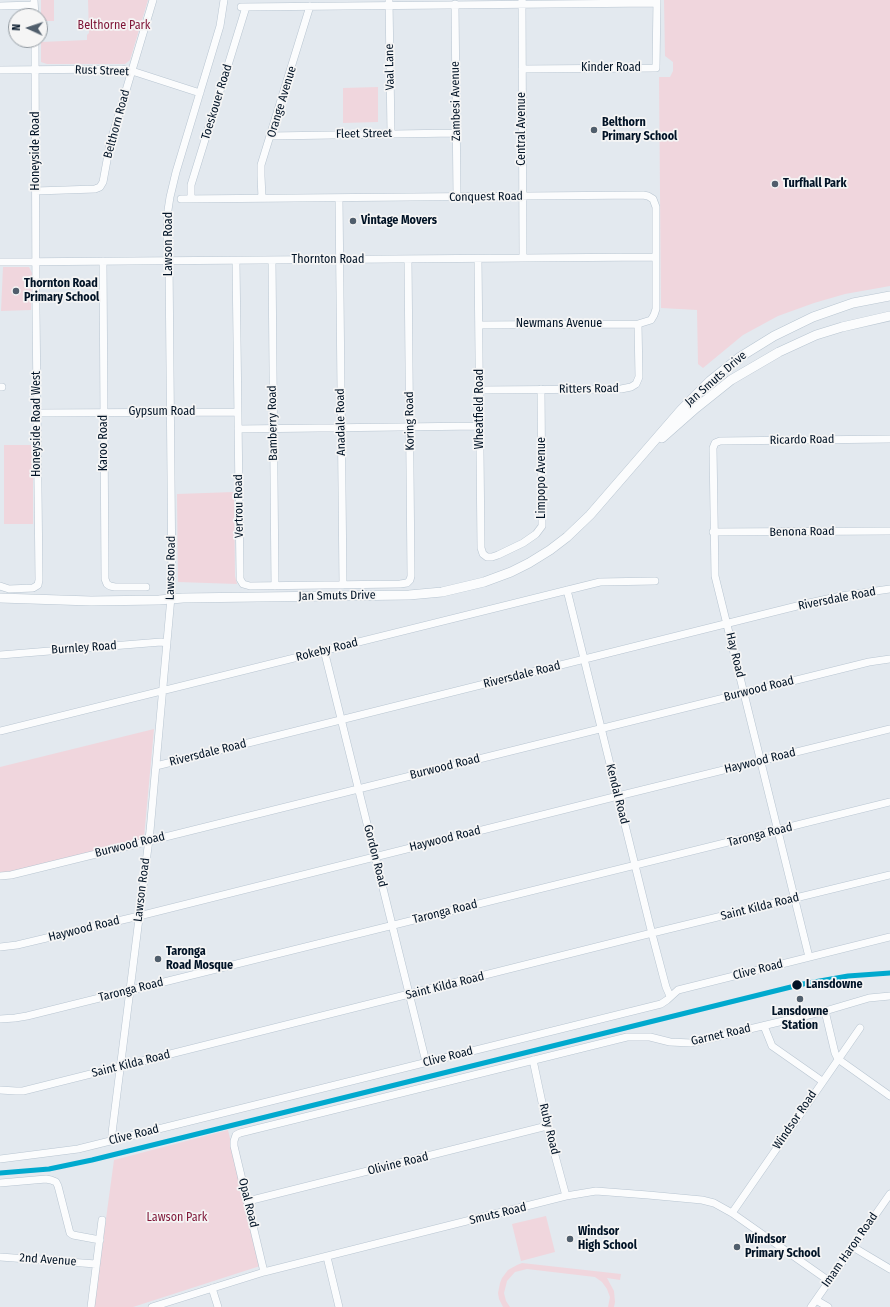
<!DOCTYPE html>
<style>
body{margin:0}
#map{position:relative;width:890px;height:1307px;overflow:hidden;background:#e3e9ef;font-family:"Fira Sans Condensed",sans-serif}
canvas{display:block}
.north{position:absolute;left:8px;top:8px;width:40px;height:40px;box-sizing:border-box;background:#f5f5f5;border:1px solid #939ba2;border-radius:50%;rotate:273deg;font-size:11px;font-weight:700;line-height:16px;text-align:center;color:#011326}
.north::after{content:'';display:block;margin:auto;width:14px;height:18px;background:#505e6c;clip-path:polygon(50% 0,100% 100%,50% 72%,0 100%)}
</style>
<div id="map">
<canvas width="890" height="1307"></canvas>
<div class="north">N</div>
</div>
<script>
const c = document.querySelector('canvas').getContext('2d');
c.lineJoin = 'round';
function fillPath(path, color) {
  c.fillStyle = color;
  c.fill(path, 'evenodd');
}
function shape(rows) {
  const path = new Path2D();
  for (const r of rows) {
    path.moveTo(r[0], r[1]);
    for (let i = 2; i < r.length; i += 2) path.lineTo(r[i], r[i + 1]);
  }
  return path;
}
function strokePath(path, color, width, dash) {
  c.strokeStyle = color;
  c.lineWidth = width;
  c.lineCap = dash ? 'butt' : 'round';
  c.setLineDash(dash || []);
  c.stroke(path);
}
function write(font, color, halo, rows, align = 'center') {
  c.font = font + ' "Fira Sans Condensed",sans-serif';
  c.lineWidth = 3.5;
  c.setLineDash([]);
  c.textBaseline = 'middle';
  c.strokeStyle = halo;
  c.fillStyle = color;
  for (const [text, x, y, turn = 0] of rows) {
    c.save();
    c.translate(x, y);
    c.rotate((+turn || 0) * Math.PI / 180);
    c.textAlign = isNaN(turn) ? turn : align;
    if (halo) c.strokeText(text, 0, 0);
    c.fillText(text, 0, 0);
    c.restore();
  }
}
fillPath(shape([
 [41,0,54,0,54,21,41,21],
 [88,0,148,0,130,60,125,64,47,64,41,62,41,42,87,40,87,35,89,33],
 [664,0,890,0,890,286,845,294,814,303,778,316,743,335,703,368,698,364,697,310,661,308,659,77,670,77,673,71,673,62,665,56],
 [378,87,378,122,343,123,343,88],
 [3,267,29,267,32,273,31,310,1,311],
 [4,445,33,445,33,524,4,524],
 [234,492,235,576,237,584,178,582,177,494],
 [154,729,144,837,141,840,9,872,0,874,0,767],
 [228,1130,260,1266,133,1307,94,1307,114,1160],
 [546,1216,555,1252,521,1261,512,1224],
 [522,1263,621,1274,620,1280,607,1278,614,1291,615,1302,614,1307,608,1307,610,1297,607,1289,602,1282,595,1277,527,1269,515,1272,507,1281,504,1293,506,1301,510,1307,503,1307,499,1299,498,1293,500,1283,502,1278,508,1270,517,1265]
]), '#f0d6dd');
const minor = shape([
 [34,0,35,16],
 [389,0,391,134],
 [522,0,523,258],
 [455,4,457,197],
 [0,6,34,5],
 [241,7,656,3],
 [522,69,656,68,657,0],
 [0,70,121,69,132,71,200,93],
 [271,136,456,133],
 [36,191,95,189,100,187,103,182,110,144,153,0],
 [262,198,261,176,261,165,310,6],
 [339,198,343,585],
 [181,199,643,195,648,196,653,199,656,207,656,309,654,315,651,320,638,324,479,325],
 [191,199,191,185,246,7],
 [478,259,481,548,483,554,487,557,492,557,498,555,523,543,536,534,542,526,542,515,541,389],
 [272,260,275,586],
 [103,261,105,579,107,584,110,586,115,587,146,587],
 [236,261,240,574,240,579,243,584,250,586,400,584,407,583,410,580,411,576,408,259],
 [0,262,655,257],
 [0,387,2,387],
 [480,390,621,389,631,387,636,384,639,377,638,324],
 [38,413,238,412],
 [238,429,480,426],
 [713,532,890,531],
 [0,586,9,589,33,588,38,585,39,580,36,310,35,40],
 [567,590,652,934,666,987,670,996],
 [324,650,426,1062],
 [0,655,161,642,167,643],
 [0,731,600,582,655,581],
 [156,766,809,603,841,596,890,589],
 [0,876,11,875,149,841,869,662,890,659],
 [0,947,17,945,143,915,618,796,890,729],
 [809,957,715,576,713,448,715,443,720,441,890,439],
 [825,1011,835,1053,838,1059,890,1096],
 [0,1019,15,1018,27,1016,890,802],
 [764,1026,772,1046,822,1081],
 [533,1060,547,1126,566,1196],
 [0,1090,16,1091,23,1091,644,935,890,875],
 [112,1140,112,1133,150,831,172,586,169,260,167,240,168,210,170,197,176,172,220,26,224,0],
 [0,1159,78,1149,661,1004,667,1000,678,990,890,937],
 [0,1183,46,1179,51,1180,56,1182,58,1186,70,1233,73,1235,100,1240],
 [248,1201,547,1126],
 [732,1213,860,1028],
 [853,1247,890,1269],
 [0,1257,96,1264],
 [327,1257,339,1307],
 [264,1272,234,1146,234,1141,236,1135,240,1133,627,1037,650,1037,670,1042,691,1043,825,1011,869,998,890,996],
 [212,1288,218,1307],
 [816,1300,828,1307],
 [91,1307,102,1220],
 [152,1307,264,1272,566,1196,596,1191,648,1195,702,1200,714,1203,732,1213,829,1281],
 [811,1307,890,1194]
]);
const major = shape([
 [662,438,696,408,731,380,779,352,816,335,842,327,890,316],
 [0,598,91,601,159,600,183,598,409,595,442,592,484,582,511,572,529,563,550,550,567,537,590,515,681,410,710,381,740,357,774,336,813,317,853,303,890,296]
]);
strokePath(minor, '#b8c5d1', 8);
strokePath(major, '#b8c5d1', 10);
strokePath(minor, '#fbfcfd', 7);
strokePath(major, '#fbfcfd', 9);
strokePath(shape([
 [0,1173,49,1169,92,1160,803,984,848,976,890,973]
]), '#00a9ce', 5);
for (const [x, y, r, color] of [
 [594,130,4,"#505e6c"],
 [775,184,4,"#505e6c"],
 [353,221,4,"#505e6c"],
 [16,291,4,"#505e6c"],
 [158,959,4,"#505e6c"],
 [797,985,5.5,"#011326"],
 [800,999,4,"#505e6c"],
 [570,1239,4,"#505e6c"],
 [737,1247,4,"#505e6c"]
]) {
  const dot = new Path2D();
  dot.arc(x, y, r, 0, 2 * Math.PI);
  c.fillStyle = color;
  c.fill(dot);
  strokePath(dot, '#f5f5f5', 1.5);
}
write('12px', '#7f1537', '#f5f5f5', [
 ["Belthorne Park",114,26],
 ["Lawson Park",177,1218]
]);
write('12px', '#011326', '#f5f5f5', [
 ["Vaal Lane",390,67,-91],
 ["Kinder Road",611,68],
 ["Rust Street",102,71,2],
 ["Zambesi Avenue",456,101,-91],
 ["Toeskouer Road",217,102,-73],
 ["Orange Avenue",282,102,-73],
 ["Belthorn Road",117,124,-75],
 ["Central Avenue",522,129,-90],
 ["Fleet Street",364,134,-1],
 ["Honeyside Road",36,151,-90],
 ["Conquest Road",486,197,-1],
 ["Lawson Road",169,244,-90],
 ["Thornton Road",328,260],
 ["Newmans Avenue",559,324],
 ["Jan Smuts Drive",716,379,-41],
 ["Ritters Road",589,389,-1],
 ["Wheatfield Road",480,409,-90],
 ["Gypsum Road",162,412],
 ["Koring Road",410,421,-91],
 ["Anadale Road",341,422,-91],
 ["Bamberry Road",273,423,-91],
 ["Honeyside Road West",37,424,-90],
 ["Ricardo Road",802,440,-1],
 ["Karoo Road",104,443,-90],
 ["Limpopo Avenue",542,478,-90],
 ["Vertrou Road",239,506,-91],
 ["Benona Road",802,532,-1],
 ["Lawson Road",171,568,-89],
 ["Jan Smuts Drive",337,596,-1],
 ["Riversdale Road",837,599,-11],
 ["Burnley Road",84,648,-4],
 ["Rokeby Road",327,650,-14],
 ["Hay Road",735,655,76],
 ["Riversdale Road",522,675,-14],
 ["Burwood Road",759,689,-14],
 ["Riversdale Road",208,753,-14],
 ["Haywood Road",760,761,-14],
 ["Burwood Road",445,767,-14],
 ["Kendal Road",617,794,76],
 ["Taronga Road",760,835,-14],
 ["Haywood Road",445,839,-14],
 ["Burwood Road",130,845,-14],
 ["Gordon Road",375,856,76],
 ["Lawson Road",142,890,-83],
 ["Saint Kilda Road",760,907,-14],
 ["Taronga Road",445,912,-14],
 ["Haywood Road",84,929,-14],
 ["Clive Road",758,970,-14],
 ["Saint Kilda Road",445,986,-14],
 ["Taronga Road",131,990,-14],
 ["Garnet Road",721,1035,-13],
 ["Clive Road",448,1057,-14],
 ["Saint Kilda Road",131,1064,-14],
 ["Windsor Road",795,1120,-56],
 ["Ruby Road",549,1129,76],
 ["Clive Road",134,1135,-14],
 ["Olivine Road",398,1164,-14],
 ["Opal Road",248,1203,76],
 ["Smuts Road",498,1214,-14],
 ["Imam Haron Road",850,1250,-55],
 ["2nd Avenue",48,1260,4]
]);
write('bold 12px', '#011326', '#f5f5f5', [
 ["Belthorn",602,123],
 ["Primary School",602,137],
 ["Turfhall Park",783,184],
 ["Vintage Movers",361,221],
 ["Thornton Road",24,284],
 ["Primary School",24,298],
 ["Taronga",166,952],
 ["Road Mosque",166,966],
 ["Lansdowne",800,1012,"center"],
 ["Station",800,1026,"center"],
 ["Windsor",578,1232],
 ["High School",578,1246],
 ["Windsor",745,1240],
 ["Primary School",745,1254]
], 'left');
write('bold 12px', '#011326', '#f5f5f5', [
 ["Lansdowne",806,985]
], 'left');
</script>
